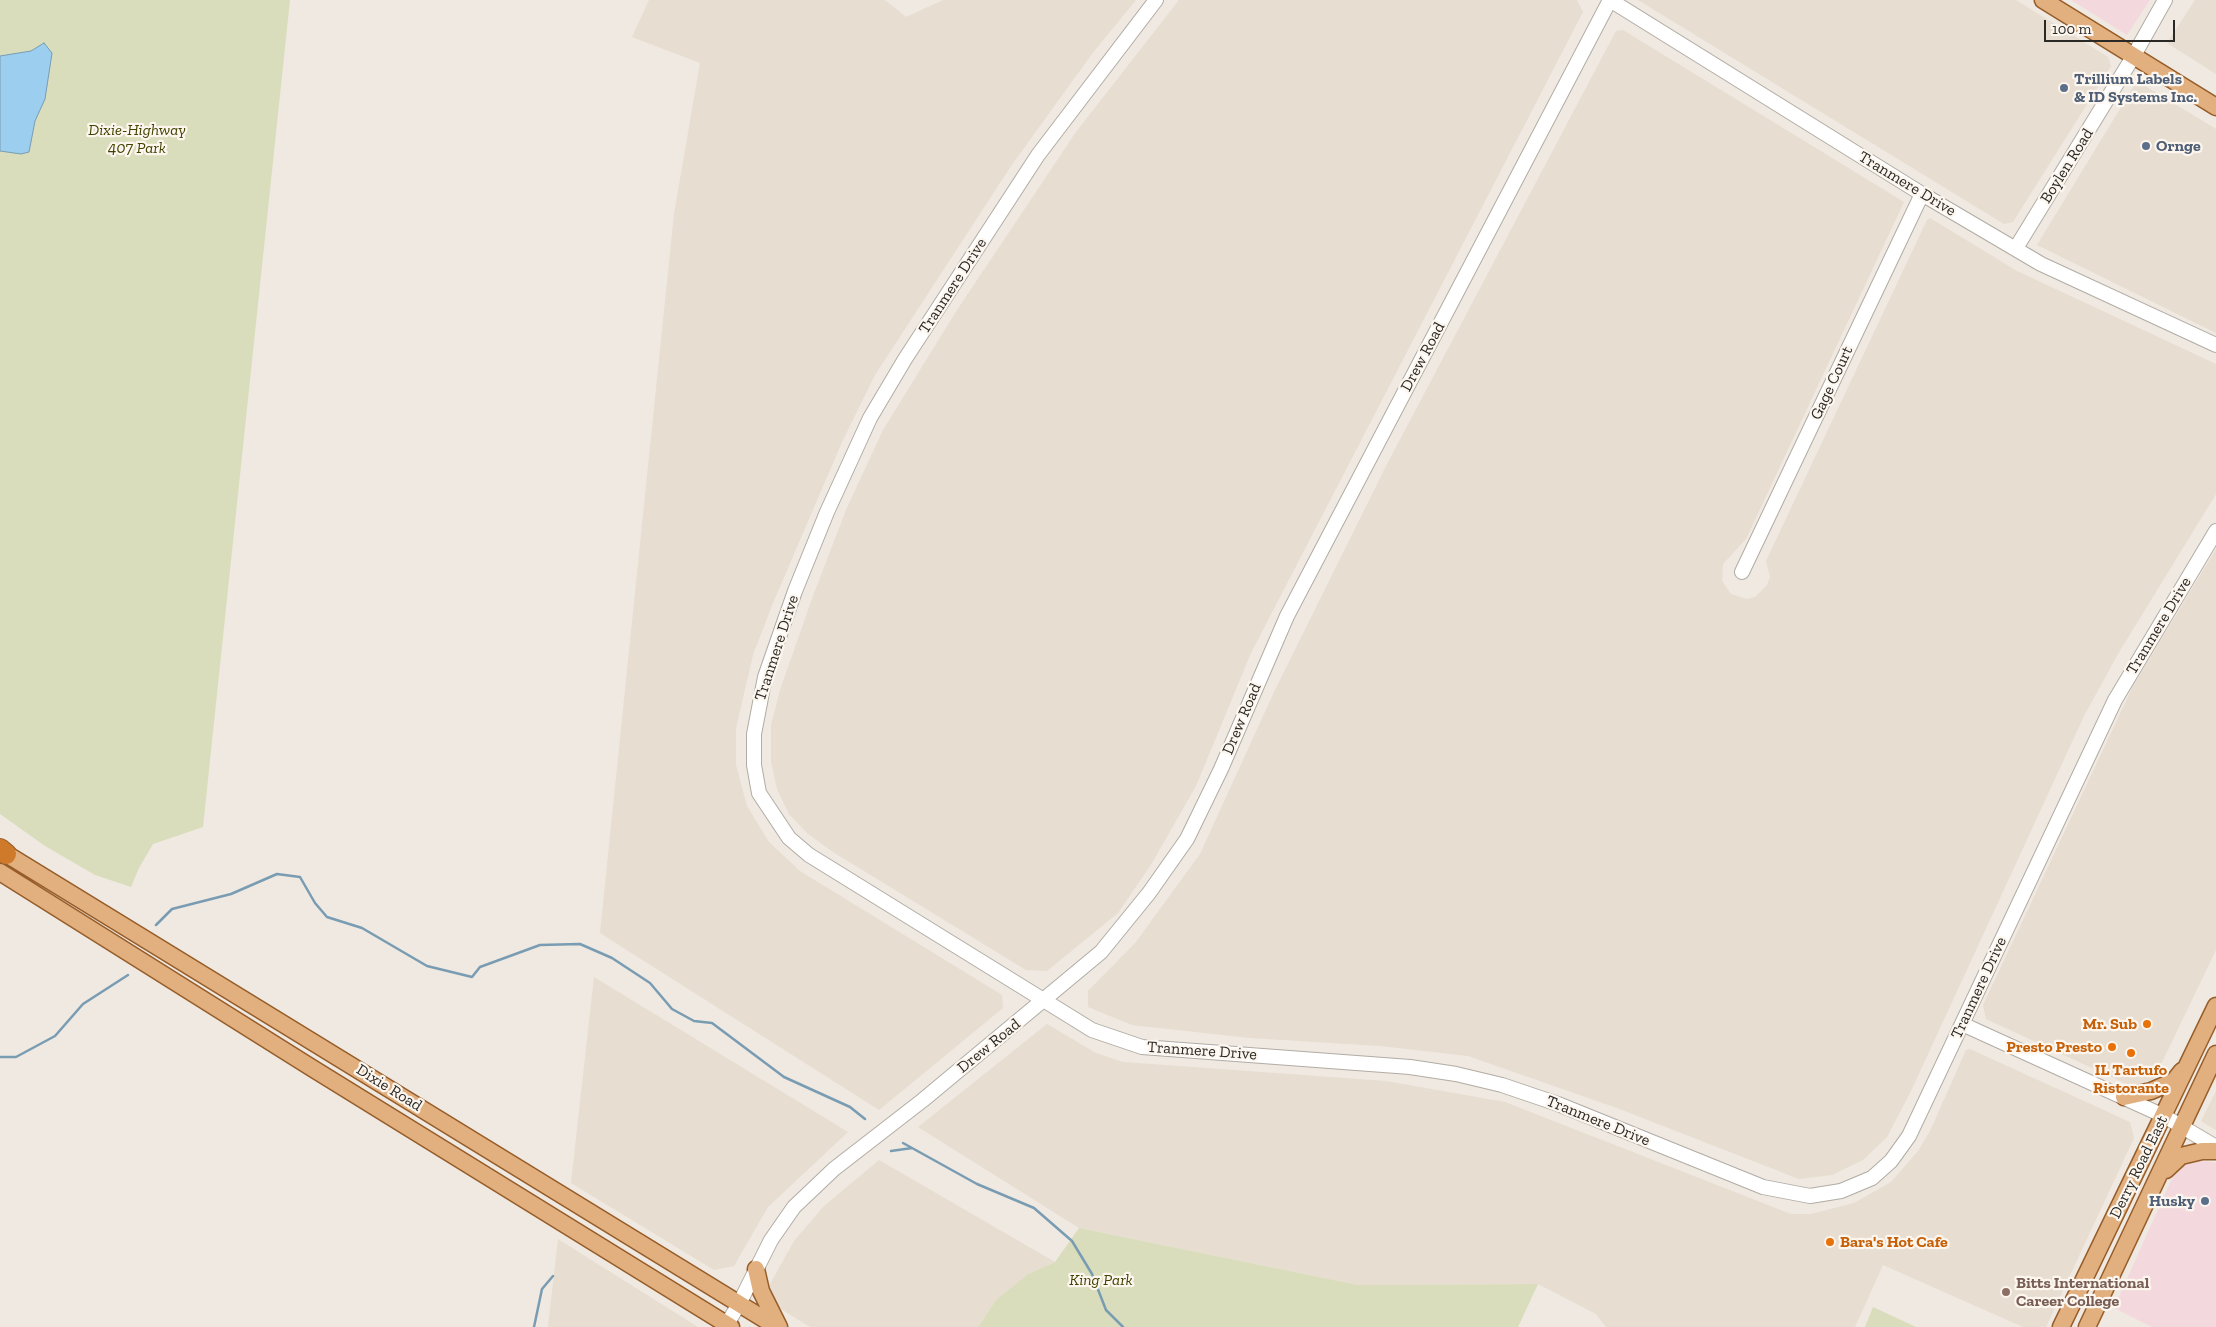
<!DOCTYPE html>
<style>
body{margin:0}
#map{position:relative;width:2216px;height:1327px;overflow:hidden;background:#efe9e1;font-family:"Zilla Slab",serif}
canvas{display:block}
.scale{position:absolute;left:2044px;top:20px;width:131px;height:22px;box-sizing:border-box;border:2px solid #2b2926;border-top:0;padding-left:6px;font-size:15px;line-height:18px;white-space:nowrap;color:#2b2926;-webkit-text-stroke:4px #fcf6ef;paint-order:stroke}
</style>
<div id="map">
<canvas width="2216" height="1327"></canvas>
<div class="scale">100 m</div>
</div>
<script>
const c = document.querySelector('canvas').getContext('2d');
c.lineJoin = 'round';
function fillPath(path, color) {
  c.fillStyle = color;
  c.fill(path, 'evenodd');
}
function shape(rows) {
  const path = new Path2D();
  for (const r of rows) {
    path.moveTo(r[0], r[1]);
    for (let i = 2; i < r.length; i += 2) path.lineTo(r[i], r[i + 1]);
  }
  return path;
}
function strokePath(path, color, width, dash) {
  c.strokeStyle = color;
  c.lineWidth = width;
  c.lineCap = dash ? 'butt' : 'round';
  c.setLineDash(dash || []);
  c.stroke(path);
}
function write(font, color, halo, rows, align = 'center') {
  c.font = font + ' "Zilla Slab",serif';
  c.lineWidth = 4.5;
  c.setLineDash([]);
  c.textBaseline = 'middle';
  c.strokeStyle = halo;
  c.fillStyle = color;
  for (const [text, x, y, turn = 0] of rows) {
    c.save();
    c.translate(x, y);
    c.rotate((+turn || 0) * Math.PI / 180);
    c.textAlign = isNaN(turn) ? turn : align;
    if (halo) c.strokeText(text, 0, 0);
    c.fillText(text, 0, 0);
    c.restore();
  }
}
fillPath(shape([
 [2071,0,2150,0,2127,35],
 [2199,1160,2216,1163,2216,1327,2152,1327,2114,1308,2173,1176,2184,1166]
]), '#f3d8dd');
fillPath(shape([
 [649,0,885,0,906,17,943,0,1136,0,1092,54,1011,166,875,375,842,442,773,603,753,655,736,728,736,765,747,806,769,842,800,871,1002,995,1003,1008,879,1110,600,933,674,214,700,63,632,37],
 [1179,0,1577,0,1583,12,1251,653,1196,786,1152,863,1118,913,1047,971,1026,970,833,852,808,834,789,814,777,789,771,761,771,725,780,690,813,596,846,510,883,430,957,310,1076,132],
 [1638,0,2016,0,2108,57,2111,66,2013,222,2004,224],
 [2195,0,2216,0,2216,74,2167,43],
 [1623,30,1904,202,1746,539,1723,564,1722,581,1731,594,1747,599,1755,597,1767,585,1770,577,1766,561,1927,220,1930,218,2017,271,2216,364,2216,494,2118,654,2084,716,1911,1091,1887,1137,1863,1160,1832,1175,1799,1179,1617,1108,1468,1056,1380,1046,1250,1038,1132,1025,1088,1007,1088,991,1136,942,1200,854,1275,690,1386,466,1616,31],
 [2137,81,2216,129,2216,333,2037,245],
 [2216,549,2216,950,2154,1079,2131,1086,1986,1019,1983,1005,2133,686],
 [594,977,848,1132,768,1207,734,1266,714,1270,571,1183],
 [1047,1024,1096,1053,1123,1062,1386,1081,1505,1102,1791,1214,1811,1214,1854,1203,1891,1182,1918,1151,1930,1131,1966,1050,1970,1049,2130,1122,2134,1138,2046,1327,2023,1327,1883,1265,1855,1327,1606,1327,1596,1314,1538,1284,1358,1285,1079,1228,918,1127],
 [2216,1091,2216,1130,2201,1121],
 [879,1160,1055,1262,1028,1274,996,1300,978,1327,810,1327,776,1306,769,1286,794,1241,824,1206],
 [558,1239,698,1327,548,1327]
]), '#e7ddd0');
fillPath(shape([
 [0,0,290,0,203,827,153,844,139,868,131,887,95,875,45,846,0,814],
 [1079,1228,1358,1285,1538,1284,1518,1327,978,1327,996,1300,1028,1274,1055,1262],
 [1873,1307,1916,1327,1865,1327]
]), '#d9ddbb');
const water = shape([
 [44,43,52,53,45,99,35,121,29,152,21,154,0,151,0,56,31,51,44,43]
]);
fillPath(water, '#9bceef');
strokePath(water, '#799cb3', 1);
strokePath(shape([
 [156,925,172,909,231,894,277,874,300,877,315,903,327,917,362,928,427,966,472,977,480,967,540,945,580,944,612,958,650,983,672,1009,694,1021,712,1023,784,1077,850,1107,865,1119],
 [0,1057,16,1057,55,1036,83,1004,128,975],
 [903,1143,977,1184,1034,1208,1072,1241,1092,1274,1106,1310,1123,1327],
 [891,1151,912,1148],
 [534,1327,542,1289,553,1276]
]), '#799cb3', 2.5);
const minor = shape([
 [1156,0,1038,155,905,359,870,418,827,512,795,591,765,677,754,734,754,765,759,793,789,838,809,855,1092,1030,1142,1047,1410,1067,1456,1074,1502,1085,1558,1104,1763,1187,1810,1196,1841,1191,1872,1178,1891,1161,1909,1136,2115,700,2216,531],
 [1610,0,1922,194,2041,264,2216,345],
 [2016,248,2133,57,2165,0],
 [1742,572,1922,194],
 [1962,1024,2164,1116,2216,1147],
 [727,1324,739,1304,771,1240,794,1207,834,1169,923,1100,1101,952,1149,893,1187,839,1221,769,1287,616,1610,0]
]);
const major = shape([
 [2043,0,2216,107],
 [0,850,777,1327],
 [0,872,312,1068,731,1327],
 [2124,1097,2151,1091,2174,1081,2182,1071],
 [2166,1170,2181,1156,2202,1151,2216,1151],
 [756,1269,761,1291,779,1327],
 [2061,1327,2216,1006],
 [2087,1327,2216,1054]
]);
const highway = shape([
 [0,849,6,854]
]);
strokePath(minor, '#b1aca4', 16);
strokePath(major, '#965d29', 19);
strokePath(highway, '#965d29', 22);
strokePath(minor, '#fff', 14);
strokePath(major, '#e2af7f', 16);
strokePath(highway, '#cf792a', 20);
for (const [x, y, r, color] of [
 [2064,88,5,"#5c6f8a"],
 [2146,146,5,"#5c6f8a"],
 [2147,1024,5,"#e8710a"],
 [2112,1047,5,"#e8710a"],
 [2131,1053,5,"#e8710a"],
 [2205,1201,5,"#5c6f8a"],
 [1830,1242,5,"#e8710a"],
 [2006,1292,5,"#8d6e63"]
]) {
  const dot = new Path2D();
  dot.arc(x, y, r, 0, 2 * Math.PI);
  c.fillStyle = color;
  c.fill(dot);
  strokePath(dot, '#fcf6ef', 2);
}
write('bold 16px', '#4e5e75', '#fcf6ef', [
 ["Trillium Labels",2074,79],
 ["& ID Systems Inc.",2074,97],
 ["Ornge",2156,146],
 ["Husky",2195,1201,"right"]
], 'left');
write('italic 16px', '#404301', '#fcf6ef', [
 ["Dixie-Highway",137,130],
 ["407 Park",137,148],
 ["King Park",1101,1280]
]);
write('16px', '#2b2926', '#fcf6ef', [
 ["Boylen Road",2067,166,-58],
 ["Tranmere Drive",1907,184,31],
 ["Tranmere Drive",953,286,-57],
 ["Drew Road",1423,357,-62],
 ["Gage Court",1832,383,-65],
 ["Tranmere Drive",2159,626,-59],
 ["Tranmere Drive",777,648,-72],
 ["Drew Road",1242,719,-67],
 ["Tranmere Drive",1979,988,-65],
 ["Drew Road",989,1046,-39],
 ["Tranmere Drive",1202,1051,4],
 ["Dixie Road",389,1088,32],
 ["Tranmere Drive",1598,1121,22],
 ["Derry Road East",2139,1167,-64]
]);
write('bold 16px', '#c56008', '#fcf6ef', [
 ["Mr. Sub",2137,1024],
 ["Presto Presto",2102,1047],
 ["IL Tartufo",2131,1070,"center"],
 ["Ristorante",2131,1088,"center"],
 ["Bara's Hot Cafe",1840,1242,"left"]
], 'right');
write('bold 16px', '#785e54', '#fcf6ef', [
 ["Bitts International",2016,1283],
 ["Career College",2016,1301]
], 'left');
</script>
